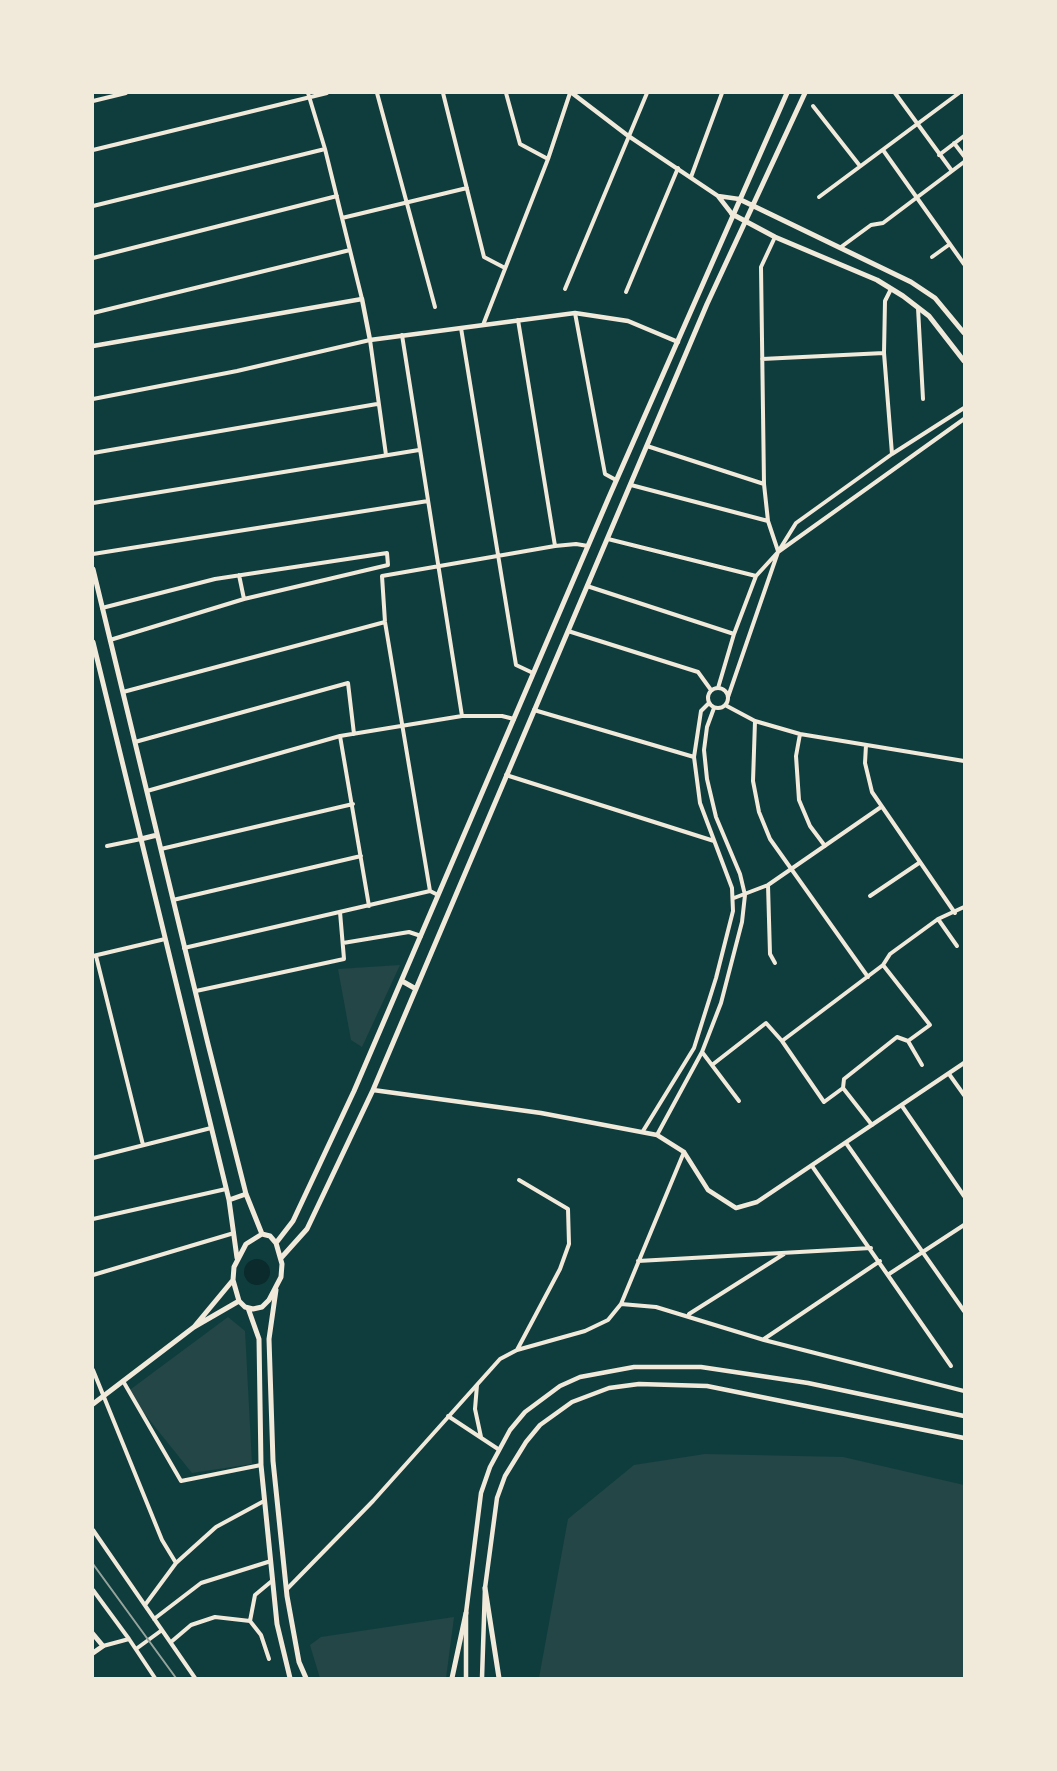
<!DOCTYPE html>
<style>
body{margin:0}
#map{position:relative;width:1057px;height:1771px;overflow:hidden;background:#0f3d3e;font-family:Raleway,sans-serif}
canvas{display:block}
.frame{position:absolute;inset:0;border:94px solid #f1e9da;pointer-events:none}
</style>
<div id="map">
<canvas width="1057" height="1771"></canvas>
<div class="frame"></div>
</div>
<script>
const c = document.querySelector('canvas').getContext('2d');
c.lineJoin = 'round';
function fillPath(path, color) {
  c.fillStyle = color;
  c.fill(path, 'evenodd');
}
function shape(rows) {
  const path = new Path2D();
  for (const r of rows) {
    if (r.length === 3) {
      path.moveTo(r[0] + r[2], r[1]);
      path.arc(r[0], r[1], r[2], 0, 2 * Math.PI);
      continue;
    }
    path.moveTo(r[0], r[1]);
    for (let i = 2; i < r.length; i += 2) path.lineTo(r[i], r[i + 1]);
  }
  return path;
}
function strokePath(path, color, width, dash) {
  c.strokeStyle = color;
  c.lineWidth = width;
  c.lineCap = dash ? 'butt' : 'round';
  c.setLineDash(dash || []);
  c.stroke(path);
}
fillPath(shape([
 [400,965,362,1047,351,1040,338,969],
 [228,1317,245,1331,252,1464,192,1473,127,1392],
 [705,1454,843,1457,964,1485,964,1678,539,1678,568,1519,634,1465],
 [454,1617,446,1678,320,1678,319,1675,310,1645,321,1637]
]), '#244646');
fillPath(shape([
 [257,1272,13]
]), '#0a2a2b');
strokePath(shape([
 [308,93,325,149,362,299],
 [377,93,435,307],
 [443,93,484,257,505,268],
 [506,93,520,144,548,159],
 [895,93,952,171],
 [93,101,126,93],
 [813,106,860,166],
 [954,143,964,156],
 [93,150,327,93],
 [883,150,964,264],
 [939,155,964,136],
 [691,177,722,93],
 [819,197,959,93],
 [93,206,325,149],
 [342,218,467,188],
 [775,237,761,267,764,484,768,521,778,551],
 [841,247,871,225,883,223,964,162],
 [932,257,950,244],
 [93,258,337,196],
 [565,289,647,93],
 [891,289,885,301,884,353,892,454],
 [626,292,678,168],
 [918,308,923,399],
 [93,313,350,250],
 [575,313,605,474,616,480],
 [518,320,555,546],
 [483,325,548,159,570,93],
 [461,328,516,665,533,673],
 [402,335,462,716],
 [762,359,884,353],
 [93,399,237,371,370,340,386,455],
 [647,446,764,484],
 [93,453,377,404],
 [631,485,768,521],
 [93,503,419,450],
 [608,539,756,576],
 [93,554,428,501],
 [239,575,244,599],
 [587,586,734,634],
 [102,608,215,579,387,553,388,565,244,599,110,640],
 [568,631,698,672,711,690],
 [718,698,10],
 [718,688,734,634,756,576,778,552,796,523,892,454,964,408],
 [123,692,385,622],
 [728,697,778,552,964,419],
 [725,705,755,721,800,734,964,761],
 [534,710,694,757],
 [755,721,753,781,759,812,770,839,868,977],
 [800,734,796,756,799,800,810,826,825,846],
 [340,736,369,906],
 [135,742,348,683,354,734],
 [866,745,865,763,872,792,955,913],
 [506,775,714,841],
 [147,791,340,736,462,716,502,716,514,719],
 [107,846,141,839],
 [161,849,353,804],
 [768,885,770,954,775,963],
 [430,891,385,622,382,576,555,546,576,544,588,546],
 [870,896,919,863],
 [734,898,768,885,881,807],
 [173,900,361,856],
 [938,919,957,946],
 [343,943,409,932,421,936],
 [184,948,430,891,438,895],
 [93,956,165,939],
 [96,956,143,1145],
 [196,991,344,959,340,912],
 [782,1041,883,965,890,954,938,919,964,907],
 [908,1041,922,1065],
 [702,1052,739,1101],
 [712,1065,766,1023,782,1041,824,1102,843,1088,872,1125],
 [949,1074,964,1095],
 [843,1088,844,1079,897,1037,908,1041,930,1025,883,965],
 [902,1106,964,1196],
 [643,1131,694,1048,716,978,733,911,732,888,700,803,694,757,701,711,709,703],
 [657,1135,702,1052,721,1003,742,922,745,895,740,874,716,817,707,779,704,750,707,727,714,708],
 [846,1143,964,1311],
 [93,1158,211,1128],
 [812,1166,951,1366],
 [93,1219,226,1189],
 [638,1261,871,1248],
 [889,1274,964,1225],
 [93,1275,234,1233],
 [621,1304,656,1307,764,1340,964,1391],
 [689,1314,784,1254],
 [764,1339,880,1261],
 [517,1350,560,1269,569,1244,568,1209,519,1180],
 [93,1370,162,1540,176,1563],
 [123,1381,181,1481,261,1465],
 [477,1385,475,1409,481,1437],
 [448,1416,498,1449],
 [93,1530,195,1678],
 [287,1589,373,1501,500,1359,517,1350,585,1331,608,1320,621,1304,684,1152],
 [93,1590,129,1639],
 [145,1605,176,1563,216,1527,264,1501],
 [154,1619,201,1583,271,1561],
 [250,1621,261,1635,269,1659],
 [171,1642,191,1625,215,1617,250,1621,255,1595,273,1580],
 [103,1646,129,1639,155,1678],
 [136,1649,162,1630]
]), '#f1e9da', 4);
strokePath(shape([
 [572,93,627,135,718,196,732,214],
 [718,196,739,199],
 [93,346,362,299,370,340,575,313,628,321,678,342],
 [373,1090,541,1113,657,1135,684,1152,708,1190,736,1208,757,1202,964,1063],
 [466,1678,466,1613,481,1493,490,1467,510,1430,525,1412,560,1386,580,1377,634,1367,701,1367,808,1383,964,1416],
 [482,1678,485,1588,497,1498,505,1476,526,1442,540,1425,572,1402,609,1388,639,1384,707,1386,964,1438]
]), '#f1e9da', 4.5);
strokePath(shape([
 [739,199,911,282,935,298,964,333],
 [732,214,775,237,877,280,903,296,929,316,964,361],
 [93,569,208,1044,246,1194,262,1234],
 [93,642,229,1200,237,1258],
 [141,839,157,835],
 [402,981,416,989],
 [229,1200,246,1194],
 [262,1234,270,1236,276,1243,282,1264,281,1277,269,1300,262,1307,253,1309,245,1307,239,1301,233,1280,234,1267,246,1244,262,1234],
 [276,1243,293,1221,354,1091,609,497,787,93],
 [281,1258,307,1229,373,1090,707,304,805,93],
 [233,1280,194,1327,239,1301],
 [276,1290,269,1339,273,1461,287,1596,299,1662,306,1678],
 [248,1308,259,1339,261,1465,277,1624,290,1678],
 [93,1404,194,1327],
 [485,1588,499,1678],
 [93,1634,103,1646,93,1653],
 [452,1678,466,1613]
]), '#f1e9da', 5);
strokePath(shape([
 [93,1564,176,1678]
]), '#97a49c', 2);
</script>
